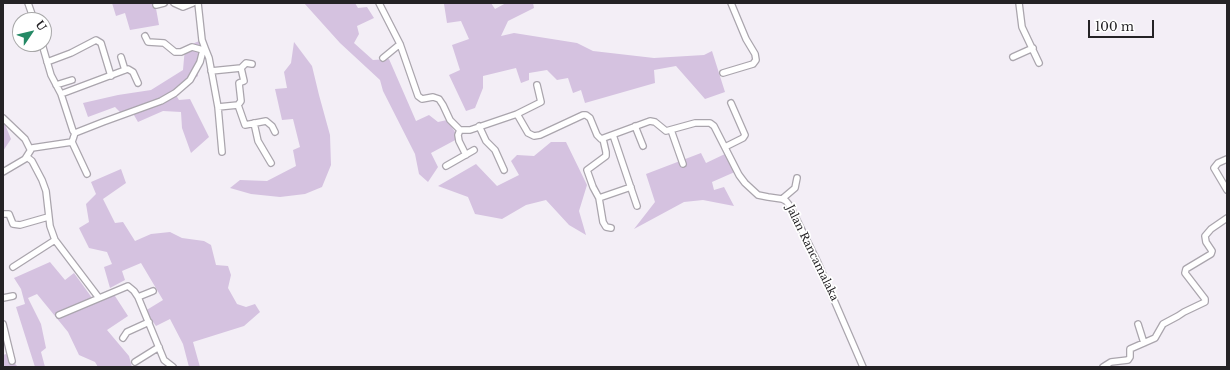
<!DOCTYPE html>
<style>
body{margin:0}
#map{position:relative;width:1230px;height:370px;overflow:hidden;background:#f3eef6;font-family:"Libre Baskerville",serif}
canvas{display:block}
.frame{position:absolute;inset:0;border:4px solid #242225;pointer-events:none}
.north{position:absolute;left:12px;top:12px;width:40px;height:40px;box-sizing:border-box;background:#fff;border:1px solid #a7a7a8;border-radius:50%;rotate:55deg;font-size:11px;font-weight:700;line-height:16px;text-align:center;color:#242225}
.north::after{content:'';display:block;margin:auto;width:14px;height:18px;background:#248965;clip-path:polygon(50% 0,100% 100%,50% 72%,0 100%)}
.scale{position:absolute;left:1088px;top:20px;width:66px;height:18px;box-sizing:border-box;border:2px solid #242225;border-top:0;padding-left:5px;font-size:12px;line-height:14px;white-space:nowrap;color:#242225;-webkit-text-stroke:3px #fff;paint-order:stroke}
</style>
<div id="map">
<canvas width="1230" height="370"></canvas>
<div class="frame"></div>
<div class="north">U</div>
<div class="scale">100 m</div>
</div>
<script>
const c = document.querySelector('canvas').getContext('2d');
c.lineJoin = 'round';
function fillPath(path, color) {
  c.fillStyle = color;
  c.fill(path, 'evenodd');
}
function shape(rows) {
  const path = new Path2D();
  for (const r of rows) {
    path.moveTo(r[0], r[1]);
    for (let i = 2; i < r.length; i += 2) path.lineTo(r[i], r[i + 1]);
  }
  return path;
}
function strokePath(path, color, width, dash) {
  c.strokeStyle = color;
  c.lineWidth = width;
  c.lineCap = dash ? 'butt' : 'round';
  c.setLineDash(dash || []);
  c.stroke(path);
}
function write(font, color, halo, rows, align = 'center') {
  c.font = font + ' "Libre Baskerville",serif';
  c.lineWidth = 3.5;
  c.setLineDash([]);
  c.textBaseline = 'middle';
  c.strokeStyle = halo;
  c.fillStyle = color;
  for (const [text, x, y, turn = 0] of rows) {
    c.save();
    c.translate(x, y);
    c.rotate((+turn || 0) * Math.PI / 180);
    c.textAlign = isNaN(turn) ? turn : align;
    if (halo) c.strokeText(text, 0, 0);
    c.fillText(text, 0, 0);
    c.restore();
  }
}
fillPath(shape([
 [112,3,155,3,159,25,130,30,125,13,116,16],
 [304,3,355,3,358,8,367,7,374,18,357,26,359,34,354,43,373,60,389,59,416,121,429,115,438,122,447,120,459,138,431,153,438,167,428,182,419,174,415,154,383,91,380,80,340,43],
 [447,3,491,3,495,9,506,3,533,3,534,8,508,21,501,36,514,33,577,43,593,51,654,58,704,55,712,51,725,92,705,99,676,66,654,70,655,83,585,103,581,90,573,93,568,78,557,80,547,70,529,73,529,80,521,83,516,68,483,76,483,88,475,108,466,111,449,75,460,70,452,45,469,39,461,21,447,23,444,4],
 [204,39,210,51,196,65,198,76,174,92,179,100,190,99,209,137,191,153,182,128,181,112,163,111,138,122,131,110,121,113,115,107,88,117,83,103,118,95,151,90,183,70,185,47],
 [294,42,312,66,319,95,330,135,331,165,322,187,305,194,280,197,251,194,230,188,240,180,267,181,296,166,293,150,300,147,293,119,282,120,275,89,287,88,284,72,291,63],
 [4,122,11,139,3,151,3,123],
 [551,142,566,142,587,185,579,211,586,235,569,225,546,200,526,205,502,219,475,214,468,197,438,186,476,164,497,186,519,175,511,161,517,155,534,156],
 [701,153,706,163,727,153,737,171,712,182,714,190,724,187,734,206,703,200,684,202,634,229,655,202,646,174],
 [121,169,126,183,103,199,115,223,123,222,135,241,151,234,170,232,182,238,204,241,211,245,216,265,228,266,231,275,228,288,237,304,246,307,255,304,260,312,244,326,193,342,200,367,189,367,183,344,170,319,156,326,145,311,163,300,141,263,122,271,125,280,110,288,104,267,112,264,107,252,89,248,79,228,89,222,86,204,96,194,91,182],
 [50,262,65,280,74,273,95,302,113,293,128,316,107,330,129,356,132,367,98,367,95,362,79,355,68,332,37,294,28,298,41,324,46,348,41,352,45,367,35,367,16,307,25,304,21,289,14,278],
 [6,354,18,367,3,367,3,355]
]), '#d5c2e0');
const minor = shape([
 [28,3,34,20],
 [174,3,183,7,193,3],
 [379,3,400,44,418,96,422,99,433,97,439,99,443,105,450,120,460,130,470,130,517,114,528,133,534,136,540,135,583,115,586,115,590,118,597,135,601,139,650,121,655,122,666,131,695,123,710,123,714,126,739,175,745,183,758,195,768,197,782,199,786,201,790,206,818,263,863,367],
 [1019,3,1022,27,1039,63],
 [156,5,164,3],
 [145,36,148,42,164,43,175,52,181,52,192,47,203,50],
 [42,44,51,75,61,94,73,131,75,133,72,142,87,174],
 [205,48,209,58,218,107,222,152],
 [121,57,125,70],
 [1013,57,1033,48],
 [383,58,400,44],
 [47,62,71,53,96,40,101,43,111,76],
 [211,71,241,68,246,63,252,64],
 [723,73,753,64,756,60,755,54,746,39,731,3],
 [56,85,72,80],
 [61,94,125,70,128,69,133,72,138,83],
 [238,105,241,101,239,83,244,81,241,68],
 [218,107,238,105,245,125,266,121,272,126,275,132],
 [517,114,541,102,537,85],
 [3,118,25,139,30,149],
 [254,123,258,141,271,163],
 [479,126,486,141,495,150,504,170],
 [635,126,643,146],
 [460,130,458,135,459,141,466,155],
 [671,130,683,164],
 [75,133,103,122,161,101,175,93,190,80,200,62,203,50,205,48,202,40,198,3],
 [613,135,637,206],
 [603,139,606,152,606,156,587,170,593,187,599,198,603,222,606,227,611,228],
 [725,147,743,138,745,135,731,103],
 [27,157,32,161,42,180,46,191,50,226,55,240,99,298],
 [1227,159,1218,163,1214,168,1227,190],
 [446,166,474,150],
 [3,172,25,159,32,148,72,142],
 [599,198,631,187],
 [782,199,795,188,797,178],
 [3,214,9,214,13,224,20,225,48,217],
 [13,267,55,240],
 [138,297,153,291],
 [3,298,13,296],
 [59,315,128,286,134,291,138,297,164,360,173,367],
 [3,324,12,361],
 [1138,324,1144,343],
 [123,338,127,332,149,322],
 [135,362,159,347],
 [1103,367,1111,362,1128,360,1130,357,1130,349,1155,338,1163,324,1178,316,1184,312,1205,302,1205,299,1185,273,1186,269,1211,254,1212,251,1206,242,1205,236,1211,229,1227,218]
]);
strokePath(minor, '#aaa5ad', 8);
strokePath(minor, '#fff', 5.5);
write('11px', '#242225', '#fff', [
 ["Jalan Rancamalaka",812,253,64]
]);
</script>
